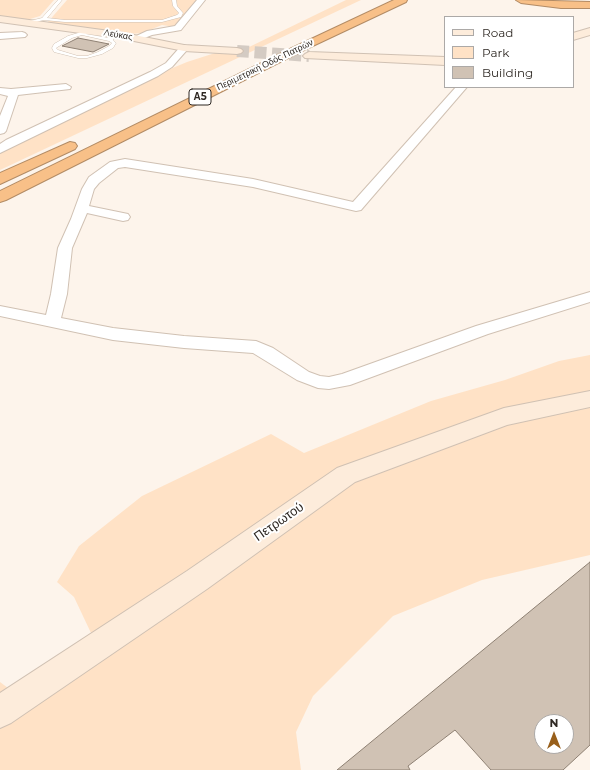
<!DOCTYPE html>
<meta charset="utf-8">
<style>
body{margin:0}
#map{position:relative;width:590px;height:770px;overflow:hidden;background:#fdf4eb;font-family:Montserrat,sans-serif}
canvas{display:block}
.legend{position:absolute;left:444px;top:16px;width:130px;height:72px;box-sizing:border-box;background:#fff;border:1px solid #aca9a7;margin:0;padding:5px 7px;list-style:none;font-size:12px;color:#2f2924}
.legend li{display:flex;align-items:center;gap:8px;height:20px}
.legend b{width:20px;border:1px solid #aca9a7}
.north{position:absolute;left:534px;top:714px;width:40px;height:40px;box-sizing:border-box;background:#fff;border:1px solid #aca9a7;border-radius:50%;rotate:0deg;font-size:11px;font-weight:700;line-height:16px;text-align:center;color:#2f2924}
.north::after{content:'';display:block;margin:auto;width:14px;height:18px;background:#985f1b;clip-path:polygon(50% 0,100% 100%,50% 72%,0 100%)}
</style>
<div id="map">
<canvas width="590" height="770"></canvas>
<ul class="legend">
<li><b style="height:5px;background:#fdecdb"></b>Road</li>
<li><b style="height:11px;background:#ffe2c6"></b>Park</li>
<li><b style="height:11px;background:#d0c2b4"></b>Building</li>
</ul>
<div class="north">N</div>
</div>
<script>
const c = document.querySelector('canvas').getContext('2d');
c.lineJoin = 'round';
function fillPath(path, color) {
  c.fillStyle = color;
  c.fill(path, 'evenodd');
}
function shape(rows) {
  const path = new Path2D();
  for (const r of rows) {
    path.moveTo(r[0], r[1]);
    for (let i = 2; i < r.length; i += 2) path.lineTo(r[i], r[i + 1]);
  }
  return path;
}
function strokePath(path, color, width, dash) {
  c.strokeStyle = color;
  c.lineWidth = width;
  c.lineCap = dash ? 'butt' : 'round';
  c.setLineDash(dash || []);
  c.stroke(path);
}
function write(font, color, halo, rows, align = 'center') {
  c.font = font + ' Montserrat,sans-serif';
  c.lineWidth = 4;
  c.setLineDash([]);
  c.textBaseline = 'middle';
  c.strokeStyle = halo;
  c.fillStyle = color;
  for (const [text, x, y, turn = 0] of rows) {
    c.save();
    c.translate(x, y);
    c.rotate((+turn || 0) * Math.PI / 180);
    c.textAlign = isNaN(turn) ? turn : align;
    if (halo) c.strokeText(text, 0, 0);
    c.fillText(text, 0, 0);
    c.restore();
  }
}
fillPath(shape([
 [0,0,54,0,40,16,27,20,0,17],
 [67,0,197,0,175,27,162,25,142,33,131,34,47,23],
 [346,0,361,0,0,170,0,152,144,80,187,62,215,53,236,52,245,49],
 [590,355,590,555,482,580,393,616,313,696,296,732,301,770,0,770,0,682,8,688,91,633,74,597,57,582,79,546,142,496,271,434,304,453,431,401,505,380,559,361]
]), '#ffe2c6');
const building = shape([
 [78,38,109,44,93,52,62,46,78,38],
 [590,562,590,745,563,770,491,770,455,730,408,766,410,770,337,770,590,562],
 [542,722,566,722,566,746,542,746,542,722]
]);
fillPath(building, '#d0c2b4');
strokePath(building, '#8e8073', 1);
strokePath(shape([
 [237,51,309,56]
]), '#d4cbc3', 12, [12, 5.5]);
const lane = shape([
 [58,0,62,0,47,18,65,20,162,20,177,15,179,13,173,6,172,0,176,0,177,6,183,13,181,17,162,22,65,22,44,20,26,24,26,22,42,18,58,0],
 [88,30,90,31,86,34,109,38,110,33,114,33,113,40,116,43,113,48,102,54,87,58,78,58,54,52,52,48,54,44,68,36,88,30],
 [82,35,109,41,112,43,109,46,98,52,87,56,78,56,58,50,56,48,72,38,82,35]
]);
const street = shape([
 [197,0,205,0,181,30,152,35,137,41,132,38,147,31,175,26,197,0],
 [22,32,25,33,27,35,25,37,0,39,0,33,22,32],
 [184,45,187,46,189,48,187,50,172,67,158,76,0,153,0,144,6,140,150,72,166,63,181,46,184,45],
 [66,84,71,87,70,89,18,95,6,131,4,133,0,134,0,116,8,96,0,94,0,88,11,89,66,84],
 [456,87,467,87,361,210,356,211,253,187,125,167,118,168,99,183,94,189,89,206,128,214,130,217,128,220,123,221,87,213,72,248,67,294,61,318,113,328,184,336,256,341,273,348,309,372,320,376,329,377,342,374,476,326,590,292,590,302,488,334,350,385,329,389,318,388,297,380,253,353,184,348,113,340,0,316,0,306,46,315,51,294,58,248,71,219,82,189,89,177,110,162,125,159,253,179,353,202,456,87]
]);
const secondary = shape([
 [0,16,124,33,184,45,237,48,241,49,243,51,241,53,237,54,184,51,124,39,0,22,0,16],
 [590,28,590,35,573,40,573,33,590,28],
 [309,52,445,57,445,65,305,58,303,56,305,54,309,52],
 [590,391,590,407,507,425,355,482,207,589,11,723,0,728,0,693,187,571,337,468,504,408,590,391]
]);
const highway = shape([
 [394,0,407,0,406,2,300,52,6,200,0,202,0,191,292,48,394,0],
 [516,0,590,2,590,8,561,8,521,3,516,0],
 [70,142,75,143,77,146,75,149,0,184,0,173,70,142]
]);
strokePath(lane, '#d0c1b3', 1);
strokePath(street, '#d0c1b3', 2);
strokePath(secondary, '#d0c1b3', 2);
strokePath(highway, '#b28b65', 2);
fillPath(lane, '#fff');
fillPath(street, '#fff');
fillPath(secondary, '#fdecdb');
fillPath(highway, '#f8c088');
write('9px', '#2f2924', '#fff', [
 ["Λεύκας",118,35,9],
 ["Περιμετρική Οδός Πατρών",265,65,-26]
]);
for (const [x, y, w] of [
 [200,97,22]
]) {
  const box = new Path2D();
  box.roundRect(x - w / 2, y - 8, w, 16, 3);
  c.fillStyle = '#fff';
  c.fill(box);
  strokePath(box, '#2f2924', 1);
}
write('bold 10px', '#2f2924', null, [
 ["Α5",200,97]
]);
write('13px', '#2f2924', '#fff', [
 ["Πετρωτού",279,522,-35]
]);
</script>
